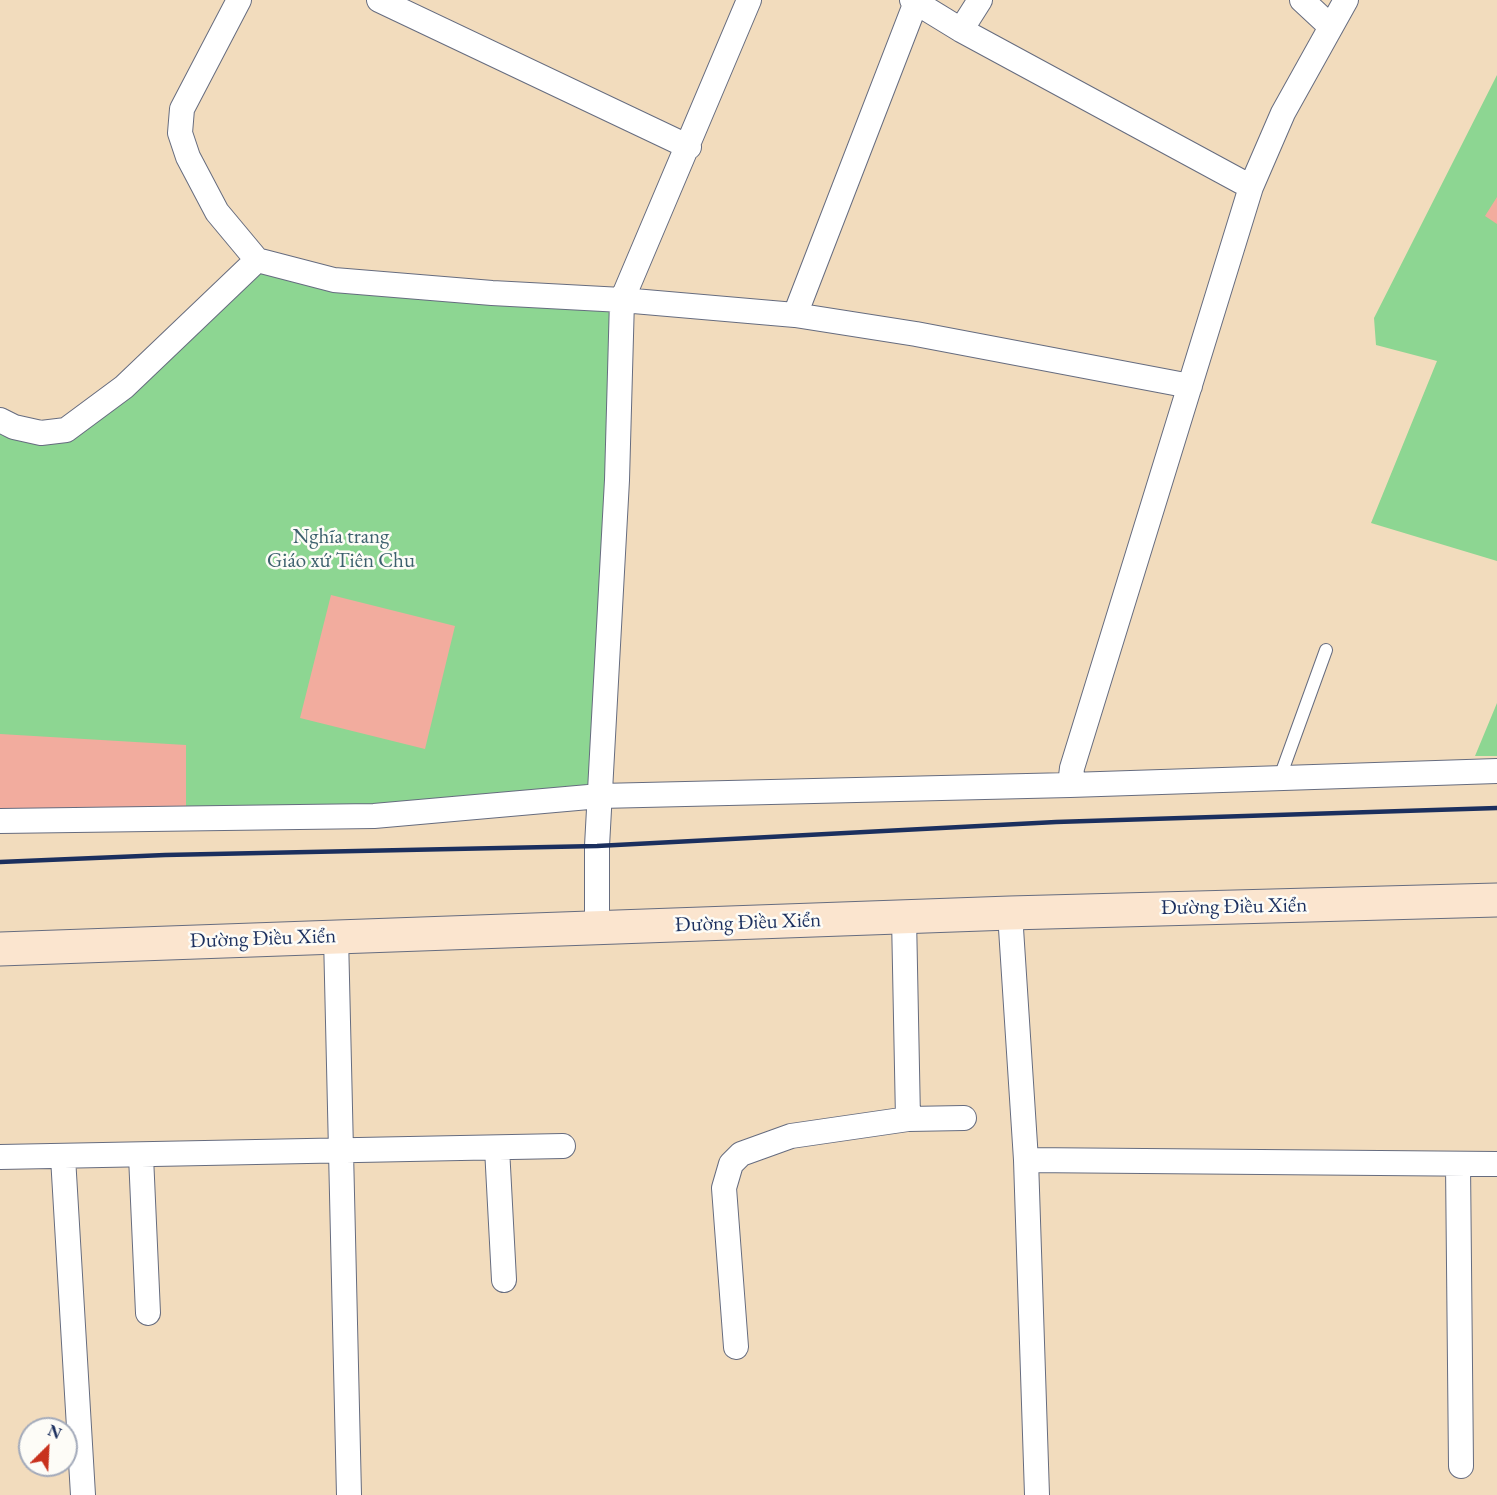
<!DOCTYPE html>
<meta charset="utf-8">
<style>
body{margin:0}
#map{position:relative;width:1497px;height:1495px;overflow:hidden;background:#f2dcbd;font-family:"EB Garamond",serif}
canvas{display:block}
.north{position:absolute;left:18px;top:1417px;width:60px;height:60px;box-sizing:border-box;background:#fdfcf7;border:2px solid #a3aaba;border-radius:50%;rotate:24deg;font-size:16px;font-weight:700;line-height:24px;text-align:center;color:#1b2f5e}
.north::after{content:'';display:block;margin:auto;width:21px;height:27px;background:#c8321e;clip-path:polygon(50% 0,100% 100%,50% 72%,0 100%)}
</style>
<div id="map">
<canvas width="1497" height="1495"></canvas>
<div class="north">N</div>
</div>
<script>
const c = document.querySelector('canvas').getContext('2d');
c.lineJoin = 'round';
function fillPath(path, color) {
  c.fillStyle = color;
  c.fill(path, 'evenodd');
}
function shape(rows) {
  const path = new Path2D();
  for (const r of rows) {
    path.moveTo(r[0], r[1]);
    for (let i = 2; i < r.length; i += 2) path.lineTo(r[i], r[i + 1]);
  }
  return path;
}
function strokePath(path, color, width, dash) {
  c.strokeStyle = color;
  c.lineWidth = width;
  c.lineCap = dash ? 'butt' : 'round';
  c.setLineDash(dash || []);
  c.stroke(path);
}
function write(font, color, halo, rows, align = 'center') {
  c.font = font + ' "EB Garamond",serif';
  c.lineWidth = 5;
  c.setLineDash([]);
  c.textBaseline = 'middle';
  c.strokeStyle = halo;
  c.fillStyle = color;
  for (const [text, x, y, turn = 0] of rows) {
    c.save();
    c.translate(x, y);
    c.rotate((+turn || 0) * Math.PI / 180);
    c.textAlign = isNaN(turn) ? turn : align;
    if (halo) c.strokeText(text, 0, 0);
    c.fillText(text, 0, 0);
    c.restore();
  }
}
fillPath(shape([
 [1497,75,1497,561,1371,523,1437,361,1376,345,1374,318],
 [260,271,610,310,606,484,590,788,373,805,0,811,0,431,38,443],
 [1497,703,1497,756,1475,756]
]), '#8dd692');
fillPath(shape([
 [1497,197,1497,224,1485,216],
 [331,595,455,626,425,749,300,718],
 [0,734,186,745,186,809,0,811]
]), '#f2ac9e');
const lane = shape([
 [1280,777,1326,650]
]);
const street = shape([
 [239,0,182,109,180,133,188,157,217,212,257,260,334,280,492,293,622,300,795,315,916,334,1190,386],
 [379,0,689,147],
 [912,0,961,30,1251,187],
 [1302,0,1331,27],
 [1346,0,1283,113,1251,187,1072,768,1070,785,1497,771],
 [961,30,980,0],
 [795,315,916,2],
 [0,420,14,427,41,433,66,430,124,387,257,260],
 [0,821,374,816,600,796,1070,785],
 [1010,913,1026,1160,1037,1495],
 [904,917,908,1119],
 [597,929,597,846,617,480,622,300,749,0],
 [336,936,349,1495],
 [497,1148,504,1280],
 [141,1156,148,1313],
 [0,1157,563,1146],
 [63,1157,83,1495],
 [1026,1160,1497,1164],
 [1458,1164,1461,1466],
 [736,1347,724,1188,731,1164,741,1154,791,1136,908,1119,964,1118]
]);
const secondary = shape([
 [0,949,1010,913,1497,900]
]);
strokePath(lane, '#666c7f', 14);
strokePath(street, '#666c7f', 26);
strokePath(secondary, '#666c7f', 35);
strokePath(lane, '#fff', 12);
strokePath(street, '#fff', 24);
strokePath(secondary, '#fbe5cf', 33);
strokePath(shape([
 [0,862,165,855,597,846,1056,822,1497,808]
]), '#1b2f5e', 4.5);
write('21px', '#3d616e', '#fdfcf7', [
 ["Nghĩa trang",341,537],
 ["Giáo xứ Tiên Chu",341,561]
]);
write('21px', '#1b2f5e', '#fdfcf7', [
 ["Đường Điều Xiển",1234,907,-1],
 ["Đường Điều Xiển",748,923,-2],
 ["Đường Điều Xiển",263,939,-2]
]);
</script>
